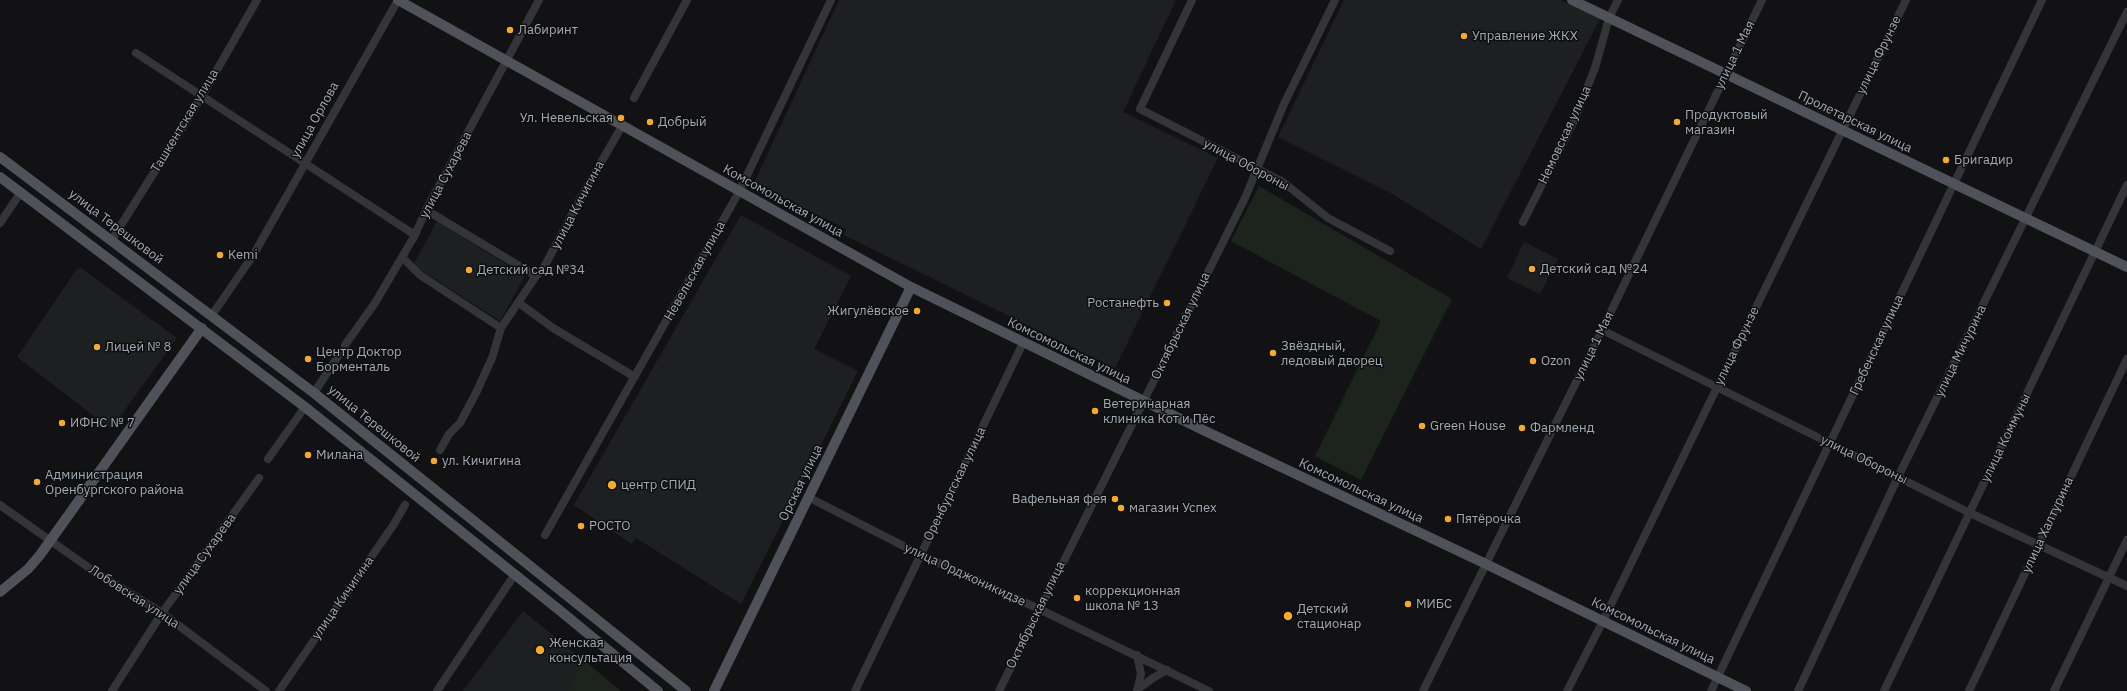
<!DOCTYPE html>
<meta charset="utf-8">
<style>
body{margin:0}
canvas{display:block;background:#121214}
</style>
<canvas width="2127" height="691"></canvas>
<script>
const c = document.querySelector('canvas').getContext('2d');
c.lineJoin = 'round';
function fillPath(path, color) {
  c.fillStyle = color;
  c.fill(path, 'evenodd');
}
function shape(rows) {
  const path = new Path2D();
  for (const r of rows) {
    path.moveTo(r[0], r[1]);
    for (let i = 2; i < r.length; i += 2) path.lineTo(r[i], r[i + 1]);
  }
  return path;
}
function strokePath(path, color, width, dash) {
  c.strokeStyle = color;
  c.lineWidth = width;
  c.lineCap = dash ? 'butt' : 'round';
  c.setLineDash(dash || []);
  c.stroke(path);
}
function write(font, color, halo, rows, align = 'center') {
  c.font = font + ' "IBM Plex Sans",sans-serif';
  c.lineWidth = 3;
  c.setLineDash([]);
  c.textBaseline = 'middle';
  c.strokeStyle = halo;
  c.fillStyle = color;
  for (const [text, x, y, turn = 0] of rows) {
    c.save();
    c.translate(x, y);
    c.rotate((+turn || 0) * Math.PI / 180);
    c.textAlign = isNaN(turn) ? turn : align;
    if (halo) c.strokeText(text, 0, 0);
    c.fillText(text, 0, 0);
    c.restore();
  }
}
fillPath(shape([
 [839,0,1176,0,1123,112,1218,158,1115,368,844,235,846,229,767,190,755,181],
 [1344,0,1560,0,1600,19,1481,249,1389,192,1278,137],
 [741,215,851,276,814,349,858,371,741,604,636,538,632,544,574,505],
 [437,221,525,276,500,321,413,265],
 [1524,242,1558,259,1540,294,1507,278],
 [81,268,177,338,111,429,17,357,77,269],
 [523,611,621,691,463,691]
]), '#1e1f21');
fillPath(shape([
 [1259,186,1452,299,1361,480,1315,456,1381,321,1231,241],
 [582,659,621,691,569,691]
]), '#1d241d');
strokePath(shape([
 [1192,0,1140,109,1283,182,1328,218,1390,251],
 [136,53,415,235],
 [634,98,687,0],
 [426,210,536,276],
 [1523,222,1573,123,1595,68,1609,18,1618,0],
 [0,223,21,192],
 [111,241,202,96,257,0],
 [255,252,398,0],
 [402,257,420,275,501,328],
 [519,303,553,328,635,377],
 [212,315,252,257],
 [1602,330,1970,513,2127,586],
 [345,345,375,303,415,235,426,210,539,0],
 [314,393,340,353],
 [440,450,449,434,460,423,476,393,492,358,501,328,536,276,543,269,584,192,622,126],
 [268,459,305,407],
 [808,497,921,555,1039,609,1209,691],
 [0,505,92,570,162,613,266,691],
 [545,535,739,192,831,0],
 [1137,655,1141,674,1137,691],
 [1138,689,1153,678,1167,670],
 [112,691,162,613,259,478],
 [279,691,394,524,405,505],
 [437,691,515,574],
 [855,691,1023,343],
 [999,691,1245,198,1284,104,1335,0],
 [1423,691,1602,330,1762,0],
 [1567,691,1603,621,1906,0],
 [1711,691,2042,0],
 [1798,691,1898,477,2127,12],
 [1884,691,2127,185],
 [1969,691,2127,359],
 [2054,691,2127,540]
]), '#333539', 8);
strokePath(shape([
 [398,0,911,287,1203,430,1486,564,1746,691],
 [1572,0,2127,267],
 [0,157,314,393,686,691],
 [0,177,305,407,558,609,658,691],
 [0,592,28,569,40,555,202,328],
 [714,691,911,287]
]), '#4f5258', 10);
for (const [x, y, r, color] of [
 [510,30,4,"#f5aa2a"],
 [1464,36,4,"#f5aa2a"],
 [621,118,4,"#f5aa2a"],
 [650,122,4,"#f5aa2a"],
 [1677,122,4,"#f5aa2a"],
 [1946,160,4,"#f5aa2a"],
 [220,255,4,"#f5aa2a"],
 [1532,269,4,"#f5aa2a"],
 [469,270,4,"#f5aa2a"],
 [1167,303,4,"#f5aa2a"],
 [917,311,4,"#f5aa2a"],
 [97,347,4,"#f5aa2a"],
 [1273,353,4,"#f5aa2a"],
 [308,359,4,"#f5aa2a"],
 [1533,361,4,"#f5aa2a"],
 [1095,411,4,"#f5aa2a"],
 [62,423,4,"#f5aa2a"],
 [1422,426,4,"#f5aa2a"],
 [1522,428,4,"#f5aa2a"],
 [308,455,4,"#f5aa2a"],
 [434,461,4,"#f5aa2a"],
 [37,482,4,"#f5aa2a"],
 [612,485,5,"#f5aa2a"],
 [1115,499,4,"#f5aa2a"],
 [1121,508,4,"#f5aa2a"],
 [1448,519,4,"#f5aa2a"],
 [581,526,4,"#f5aa2a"],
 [1077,598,4,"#f5aa2a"],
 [1408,604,4,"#f5aa2a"],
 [1288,616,5,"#f5aa2a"],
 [540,650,5,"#f5aa2a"]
]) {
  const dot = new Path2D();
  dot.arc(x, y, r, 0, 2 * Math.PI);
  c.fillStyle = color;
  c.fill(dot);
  strokePath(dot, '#0d0e0f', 1.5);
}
write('13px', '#a4aab5', '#0d0e0f', [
 ["Лабиринт",518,30],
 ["Управление ЖКХ",1472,36],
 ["Продуктовый",1685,115],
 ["магазин",1685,130],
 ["Ул. Невельская",613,118,"right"],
 ["Добрый",658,122],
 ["Бригадир",1954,160],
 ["Kemi",228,255],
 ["Детский сад №24",1540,269],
 ["Детский сад №34",477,270],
 ["Ростанефть",1159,303,"right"],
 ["Жигулёвское",909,311,"right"],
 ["Звёздный,",1281,346],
 ["ледовый дворец",1281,361],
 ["Лицей № 8",105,347],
 ["Центр Доктор",316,352],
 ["Борменталь",316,367],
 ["Ozon",1541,361],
 ["Ветеринарная",1103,404],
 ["клиника Кот и Пёс",1103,419],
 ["ИФНС № 7",70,423],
 ["Green House",1430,426],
 ["Фармленд",1530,428],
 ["Милана",316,455],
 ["ул. Кичигина",442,461],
 ["Администрация",45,475],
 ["Оренбургского района",45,490],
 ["центр СПИД",621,485],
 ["Вафельная фея",1107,499,"right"],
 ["магазин Успех",1129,508],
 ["Пятёрочка",1456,519],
 ["РОСТО",589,526],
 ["коррекционная",1085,591],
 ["школа № 13",1085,606],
 ["МИБС",1416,604],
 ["Детский",1297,609],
 ["стационар",1297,624],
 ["Женская",549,643],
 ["консультация",549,658]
], 'left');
write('13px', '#a4aab5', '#0d0e0f', [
 ["улица 1 Мая",1735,55,-64],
 ["улица Фрунзе",1879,55,-64],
 ["улица Орлова",315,120,-61],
 ["Ташкентская улица",185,121,-59],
 ["Пролетарская улица",1855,122,26],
 ["Немовская улица",1565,135,-65],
 ["улица Обороны",1246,165,28],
 ["улица Сухарева",446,175,-62],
 ["Комсомольская улица",783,201,29],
 ["улица Кичигина",578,205,-62],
 ["улица Терешковой",116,227,37],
 ["Невельская улица",695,271,-61],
 ["Октябрьская улица",1181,326,-64],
 ["Гребенская улица",1877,345,-65],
 ["улица 1 Мая",1594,346,-64],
 ["улица Фрунзе",1737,346,-64],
 ["Комсомольская улица",1069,351,26],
 ["улица Мичурина",1961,351,-64],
 ["улица Терешковой",374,424,39],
 ["улица Коммуны",2006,438,-64],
 ["улица Обороны",1864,460,26],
 ["Орская улица",801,483,-64],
 ["Оренбургская улица",955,484,-64],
 ["Комсомольская улица",1361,491,25],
 ["улица Халтурина",2048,525,-65],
 ["улица Сухарева",205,554,-54],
 ["улица Орджоникидзе",965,575,25],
 ["Лобовская улица",134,597,33],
 ["улица Кичигина",343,598,-55],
 ["Октябрьская улица",1036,615,-64],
 ["Комсомольская улица",1653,631,26]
]);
</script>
